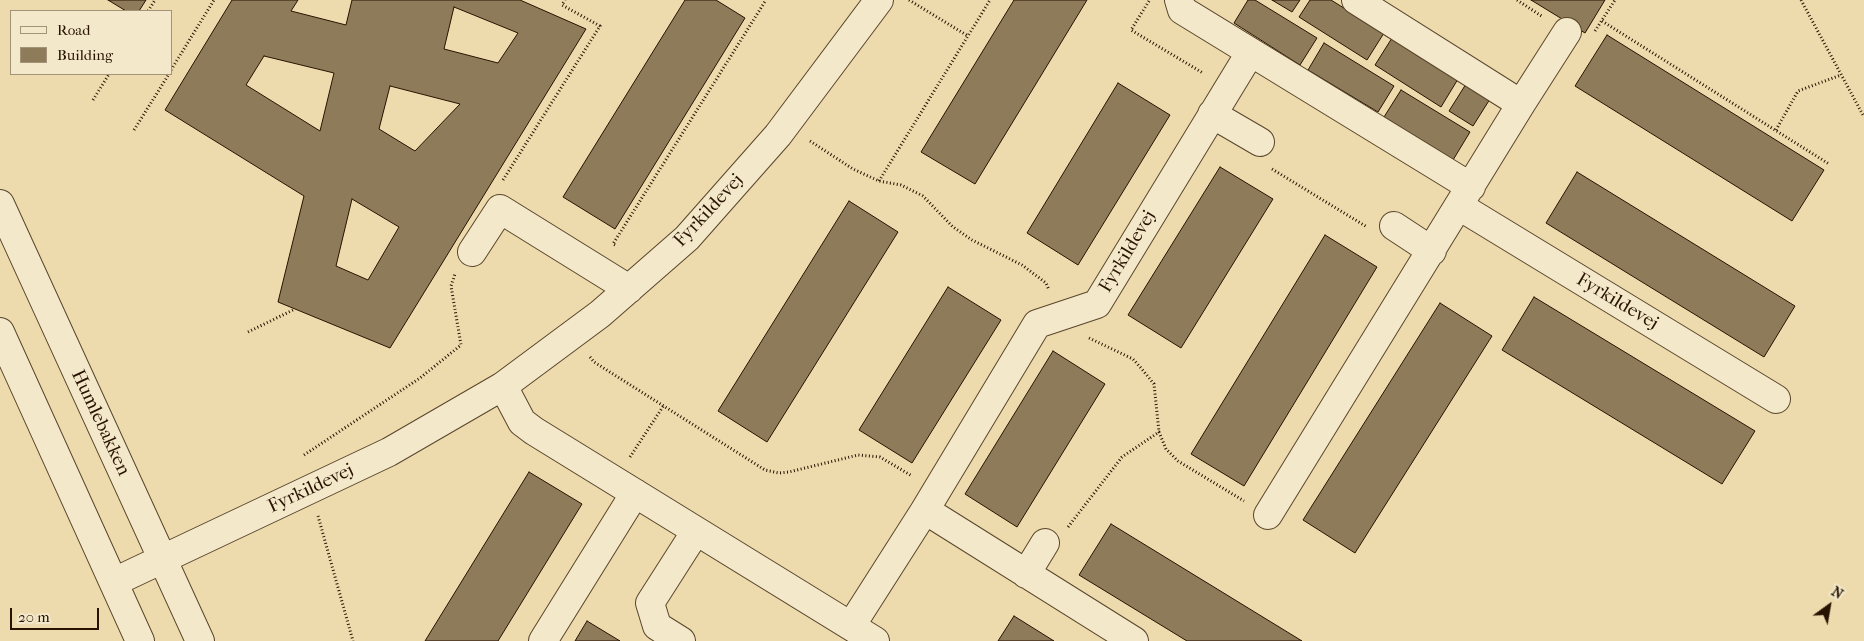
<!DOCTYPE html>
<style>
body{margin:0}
#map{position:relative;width:1864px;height:641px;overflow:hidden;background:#eddbad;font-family:"IM FELL French Canon",serif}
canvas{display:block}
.legend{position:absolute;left:10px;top:10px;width:162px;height:65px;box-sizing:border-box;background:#f3e8ca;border:1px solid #a29379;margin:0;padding:6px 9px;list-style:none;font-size:15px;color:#281300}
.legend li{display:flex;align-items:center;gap:10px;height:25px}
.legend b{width:25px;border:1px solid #a29379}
.north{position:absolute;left:1804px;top:581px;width:50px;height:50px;-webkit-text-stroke:4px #f3e8ca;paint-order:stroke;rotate:32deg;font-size:14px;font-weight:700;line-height:20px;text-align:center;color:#281300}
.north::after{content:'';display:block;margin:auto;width:18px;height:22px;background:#281300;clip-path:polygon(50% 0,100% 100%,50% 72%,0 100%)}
.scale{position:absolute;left:10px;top:608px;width:89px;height:22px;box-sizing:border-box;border:2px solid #281300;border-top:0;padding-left:6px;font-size:15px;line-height:18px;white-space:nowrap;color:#281300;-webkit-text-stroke:4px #f3e8ca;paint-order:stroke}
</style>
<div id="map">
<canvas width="1864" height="641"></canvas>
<ul class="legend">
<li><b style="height:6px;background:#f3e8ca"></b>Road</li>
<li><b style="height:14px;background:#8e7b5a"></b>Building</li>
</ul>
<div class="north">N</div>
<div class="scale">20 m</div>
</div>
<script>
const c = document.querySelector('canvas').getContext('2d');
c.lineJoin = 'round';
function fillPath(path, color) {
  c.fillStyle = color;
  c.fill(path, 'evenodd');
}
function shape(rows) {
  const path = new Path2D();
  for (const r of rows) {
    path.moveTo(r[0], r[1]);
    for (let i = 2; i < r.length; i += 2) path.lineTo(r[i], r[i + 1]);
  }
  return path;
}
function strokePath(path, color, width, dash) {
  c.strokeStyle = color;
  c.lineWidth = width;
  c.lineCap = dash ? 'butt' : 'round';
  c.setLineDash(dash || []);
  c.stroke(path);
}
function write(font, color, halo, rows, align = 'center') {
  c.font = font + ' "IM FELL French Canon",serif';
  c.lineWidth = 4;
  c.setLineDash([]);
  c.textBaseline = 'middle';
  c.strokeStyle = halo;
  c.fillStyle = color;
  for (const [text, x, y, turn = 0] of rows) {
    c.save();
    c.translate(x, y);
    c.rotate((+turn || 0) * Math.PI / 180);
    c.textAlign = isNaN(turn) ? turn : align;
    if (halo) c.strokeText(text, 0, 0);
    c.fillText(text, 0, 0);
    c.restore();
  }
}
const building = shape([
 [108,0,146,0,139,11,126,11,108,0],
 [232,0,298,0,291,11,346,25,352,0,520,0,586,29,390,348,278,302,304,196,165,110,232,0],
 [454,7,518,33,498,63,444,49,454,7],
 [264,56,334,73,320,131,246,85,264,56],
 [390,86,460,104,415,151,379,129,390,86],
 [352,199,399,227,368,280,336,266,352,199],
 [685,0,716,0,745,18,615,229,563,197,685,0],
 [1014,0,1087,0,975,184,921,152,1014,0],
 [1248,0,1255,0,1317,38,1300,65,1234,23,1248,0],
 [1272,0,1300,0,1292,12,1272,0],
 [1310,0,1331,0,1384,33,1367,60,1299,17,1310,0],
 [1531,0,1605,0,1585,33,1531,0],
 [1607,35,1824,170,1792,221,1575,86,1607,35],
 [1392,38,1458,79,1441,107,1375,65,1392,38],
 [1324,43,1394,86,1378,112,1308,70,1324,43],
 [1118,83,1170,115,1078,265,1027,233,1118,83],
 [1466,84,1490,99,1473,126,1449,111,1466,84],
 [1401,90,1470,132,1453,160,1384,117,1401,90],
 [1220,167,1273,199,1181,348,1128,315,1220,167],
 [1577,172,1795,306,1764,357,1546,223,1577,172],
 [849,201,898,232,767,442,718,411,849,201],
 [1325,235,1377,267,1244,486,1191,454,1325,235],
 [948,287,1001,320,912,463,859,430,948,287],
 [1534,297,1755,431,1722,484,1502,350,1534,297],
 [1440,303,1492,336,1355,553,1303,520,1440,303],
 [1053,351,1105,384,1017,527,965,494,1053,351],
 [529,472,582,504,498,641,425,641,529,472],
 [1111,524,1302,641,1187,641,1079,575,1111,524],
 [1014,616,1054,641,998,641,1014,616],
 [587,621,620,641,575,641,587,621]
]);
fillPath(building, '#8e7b5a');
strokePath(building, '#281300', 1);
const minor = shape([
 [1179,0,1182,10,1471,187],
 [1356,0,1521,104],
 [1212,114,1260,142],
 [0,204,200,641],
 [1459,206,1776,399],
 [1394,226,1432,251],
 [472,252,500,209,629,289],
 [0,332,140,641],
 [503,386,522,422,534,431,875,641],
 [925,510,1037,324,1097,304,1250,53],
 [1268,515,1521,104,1567,32],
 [1026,574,1045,543],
 [114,582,389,452,503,386,600,314,687,238,778,135,879,0],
 [851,626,925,510,1134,641],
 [543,641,635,493],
 [681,641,657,626,650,603,696,531]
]);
strokePath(minor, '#59452b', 30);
strokePath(shape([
 [909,0,968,36],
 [1517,0,1543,17],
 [1801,0,1864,117],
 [1149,1,1131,30,1203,73],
 [148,11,155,0],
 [1602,21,1829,164],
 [1595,31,1615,0],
 [171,70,214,0],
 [93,100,109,74],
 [134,130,169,74],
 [1776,130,1798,91,1841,75],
 [810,141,853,169,879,181,901,185,923,196,953,227,972,240,1022,265,1046,283,1049,290],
 [1272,169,1367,227],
 [503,180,600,26,562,5,565,0],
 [879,181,990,0],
 [615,245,613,244,766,0],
 [248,332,295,309],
 [1089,338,1133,359,1141,368,1154,384,1159,432],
 [590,357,594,362,765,470,779,473,789,472,858,455,880,457,912,476],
 [304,455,420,378,461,345,451,286,455,274],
 [630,457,664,405],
 [318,516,353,641],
 [1068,527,1122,457,1159,432,1166,449,1178,461,1244,501]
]), '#281300', 3, [1, 2.5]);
strokePath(minor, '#f3e8ca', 28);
write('19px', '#281300', '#f3e8ca', [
 ["Fyrkildevej",709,211,-47],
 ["Fyrkildevej",1128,252,-59],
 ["Fyrkildevej",1617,302,31],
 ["Humlebakken",100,423,65],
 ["Fyrkildevej",311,489,-25]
]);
</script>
